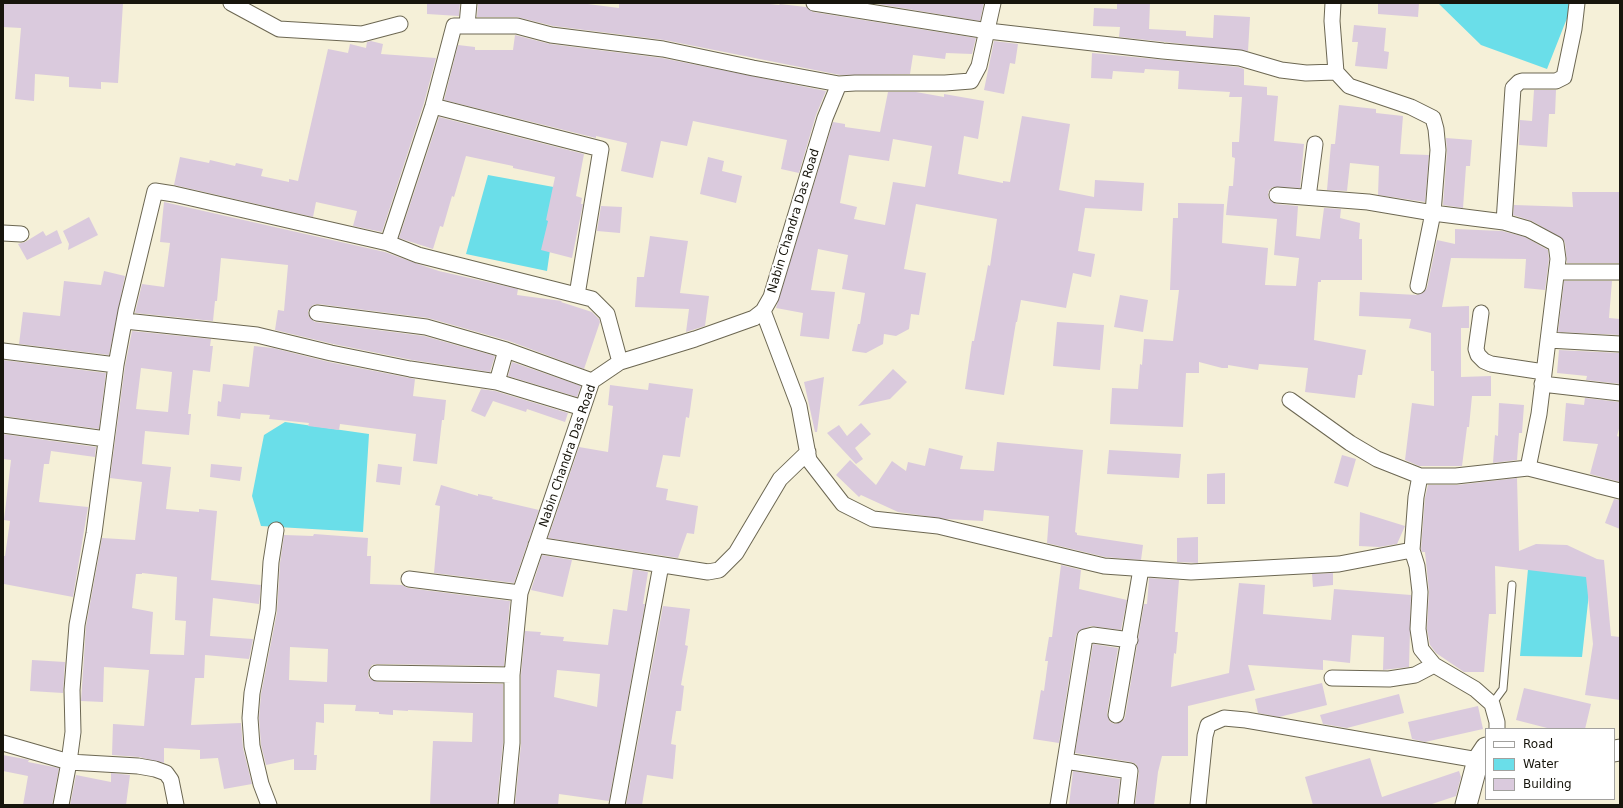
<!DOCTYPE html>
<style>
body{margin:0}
#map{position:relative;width:1623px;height:808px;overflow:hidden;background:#f5f0d8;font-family:"DejaVu Sans",sans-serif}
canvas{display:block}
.frame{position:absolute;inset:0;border:4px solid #17150c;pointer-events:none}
.legend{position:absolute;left:1485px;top:728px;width:130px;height:72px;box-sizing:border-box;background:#fff;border:1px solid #a2a19e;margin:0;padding:5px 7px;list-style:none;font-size:12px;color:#17150c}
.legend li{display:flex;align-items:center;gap:8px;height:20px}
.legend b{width:20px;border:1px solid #a2a19e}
</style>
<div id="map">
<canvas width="1623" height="808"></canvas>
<div class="frame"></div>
<ul class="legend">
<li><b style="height:5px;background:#fff"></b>Road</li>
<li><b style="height:11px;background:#6adee9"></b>Water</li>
<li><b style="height:11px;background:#dacadd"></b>Building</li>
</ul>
</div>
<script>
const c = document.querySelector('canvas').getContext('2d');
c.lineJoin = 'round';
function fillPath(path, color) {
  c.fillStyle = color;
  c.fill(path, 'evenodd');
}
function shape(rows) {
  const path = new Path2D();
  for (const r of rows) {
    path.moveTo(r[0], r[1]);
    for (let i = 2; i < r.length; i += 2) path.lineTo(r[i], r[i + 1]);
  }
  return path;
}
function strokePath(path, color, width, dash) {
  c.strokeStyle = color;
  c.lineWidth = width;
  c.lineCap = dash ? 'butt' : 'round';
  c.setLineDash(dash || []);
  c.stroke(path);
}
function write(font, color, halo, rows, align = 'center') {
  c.font = font + ' "DejaVu Sans",sans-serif';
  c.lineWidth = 4;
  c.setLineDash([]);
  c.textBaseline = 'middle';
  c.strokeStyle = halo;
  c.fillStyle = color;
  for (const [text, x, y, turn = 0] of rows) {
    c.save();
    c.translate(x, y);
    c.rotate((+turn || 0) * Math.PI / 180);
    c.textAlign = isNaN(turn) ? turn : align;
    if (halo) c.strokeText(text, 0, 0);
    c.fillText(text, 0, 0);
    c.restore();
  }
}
fillPath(shape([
 [1438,3,1573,3,1547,69,1481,45],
 [488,175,559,188,547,271,466,254],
 [285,422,369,434,363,532,261,526,252,496,264,435],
 [1528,569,1591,575,1582,657,1520,656]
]), '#6adee9');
fillPath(shape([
 [3,3,123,3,118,83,101,82,101,89,69,87,69,77,35,74,34,101,15,99,21,28,3,27],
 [427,3,460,3,459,16,427,14],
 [478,3,580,3,619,8,619,3,761,3,779,5,780,4,806,7,813,12,976,38,972,54,946,53,945,59,913,55,910,74,840,75,664,40,553,26,517,17,477,17],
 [871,3,984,3,980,21],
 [1117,3,1150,3,1149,29,1186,31,1186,36,1213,38,1214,15,1250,17,1248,51,1119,37,1120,27,1093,26,1094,8,1117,9],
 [1378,3,1419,3,1418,17,1378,14],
 [1354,25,1386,28,1384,51,1389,52,1387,69,1355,66,1358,42,1352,42],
 [515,35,550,44,662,58,826,91,816,115,799,173,781,169,787,140,693,121,687,146,661,141,653,178,621,171,627,143,596,136,596,138,444,100,458,45,475,47,475,50,513,50],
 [371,41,383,44,381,54,436,58,424,103,382,232,353,226,357,211,316,202,313,217,174,185,180,157,209,163,210,160,235,166,236,163,263,169,261,176,289,182,289,179,298,181,328,49,348,53,350,44,366,48,367,42],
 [994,41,1018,44,1015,64,1010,63,1004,94,984,90],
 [1092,53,1238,67,1244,69,1244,85,1267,87,1267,95,1278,96,1274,141,1304,144,1300,188,1273,187,1269,190,1268,195,1269,199,1276,204,1298,206,1296,236,1320,239,1324,208,1341,209,1340,218,1360,223,1359,239,1362,239,1362,280,1321,280,1321,282,1318,282,1314,340,1366,350,1362,375,1358,375,1355,398,1305,392,1308,368,1259,364,1258,370,1228,365,1228,368,1222,368,1199,362,1199,373,1186,373,1183,427,1110,424,1112,388,1138,389,1140,364,1142,365,1144,339,1173,341,1179,290,1170,290,1173,218,1178,218,1178,203,1224,204,1222,243,1268,248,1265,285,1296,286,1299,258,1274,255,1277,219,1226,215,1229,186,1233,186,1235,158,1232,157,1232,142,1239,142,1242,97,1229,97,1230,92,1178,89,1179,71,1145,69,1144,73,1113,71,1112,79,1091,78],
 [1534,90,1556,90,1555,114,1549,114,1547,147,1519,145,1520,120,1532,121],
 [888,92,916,92,944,97,944,94,984,101,978,139,964,136,958,174,1003,183,1003,181,1010,182,1022,116,1070,124,1059,190,1094,197,1095,180,1144,183,1142,211,1085,208,1078,251,1095,254,1091,277,1073,273,1066,308,1021,300,1017,322,1016,322,1004,395,965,389,972,341,974,341,988,265,990,266,997,219,916,204,904,269,926,273,919,315,911,314,909,329,896,336,884,334,883,344,866,353,852,351,858,324,860,324,865,293,842,289,848,255,818,249,811,290,835,292,829,339,800,336,803,313,776,308,833,122,845,124,845,127,880,132],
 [893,139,932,146,925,187,893,182,885,225,854,219,857,207,840,203,849,155,889,161],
 [1339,105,1376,109,1376,113,1403,116,1400,154,1429,155,1425,202,1378,195,1379,166,1350,163,1347,191,1327,190,1331,144,1335,144],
 [439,117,584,154,576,196,582,198,581,204,583,204,572,258,541,250,548,221,546,220,555,177,513,168,513,166,466,156,454,197,452,196,443,227,440,226,433,249,399,238],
 [1446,138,1472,140,1470,166,1466,166,1463,208,1443,205,1447,151],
 [708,157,724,161,722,171,742,176,736,203,700,194],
 [1572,192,1620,192,1620,263,1567,263,1565,243,1563,239,1532,221,1513,215,1514,205,1573,207],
 [164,202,385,252,415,263,439,271,518,289,517,295,562,301,561,302,592,312,599,319,600,322,584,369,509,341,428,318,318,304,313,305,308,311,309,317,315,322,424,336,495,356,490,372,412,360,333,344,275,330,278,310,284,311,288,265,221,258,217,301,215,301,213,321,135,313,142,284,164,287,170,243,160,242],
 [601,206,622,207,620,233,597,231],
 [89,217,98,235,68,250,69,244,63,231],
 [1455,229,1502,231,1525,237,1548,250,1549,259,1545,290,1524,288,1526,259,1451,258,1442,307,1469,306,1469,328,1461,328,1461,377,1491,376,1491,396,1472,396,1469,427,1467,427,1462,466,1419,466,1405,460,1412,403,1434,406,1434,371,1431,371,1431,333,1409,328,1411,319,1359,316,1360,292,1417,295,1424,292,1427,288,1437,240,1455,244],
 [57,230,62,243,27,260,18,244,25,242,43,231,46,236],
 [650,236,688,241,680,293,709,296,705,326,686,332,689,309,635,307,637,277,644,277],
 [104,271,125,276,109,355,19,344,23,312,60,316,64,281,101,285],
 [1564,281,1612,281,1609,318,1620,319,1620,335,1558,332],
 [1120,295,1148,300,1143,332,1114,327],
 [1057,322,1104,325,1100,370,1053,366],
 [132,331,211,339,210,346,213,346,210,372,193,370,188,414,191,414,189,435,145,431,142,464,171,467,166,509,199,512,199,509,217,511,211,580,261,585,259,604,213,598,210,636,253,639,249,659,205,655,204,678,195,678,191,725,241,723,243,748,252,784,224,789,218,758,200,759,200,750,164,748,164,763,139,757,112,755,113,724,144,726,149,670,104,667,103,702,81,701,86,626,102,538,135,540,142,482,110,478,125,366],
 [141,368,172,372,168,412,136,409],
 [142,573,177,577,175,620,186,621,184,655,150,654,153,612,132,608,136,574,142,574],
 [254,346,273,348,329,362,415,379,413,396,446,400,444,420,442,420,437,464,413,461,416,434,340,424,339,430,308,426,309,423,269,419,270,415,241,413,240,419,217,416,218,401,221,402,223,384,249,387],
 [1559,350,1620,353,1620,384,1586,380,1587,376,1557,373],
 [3,360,106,373,99,429,3,416],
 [512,362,581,386,577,397,508,376],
 [893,369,907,382,890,399,858,406],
 [824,377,817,432,815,432,804,382],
 [649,383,693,389,689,418,686,417,680,457,663,455,656,487,668,489,666,500,698,506,694,534,687,533,678,558,548,538,579,447,608,452,613,406,608,405,610,385,648,390],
 [481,389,495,391,568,413,565,422,527,409,526,412,493,401,485,417,471,411],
 [1585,398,1620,402,1620,425,1617,436,1620,437,1620,482,1590,474,1598,444,1563,441,1566,403,1584,405],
 [1499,403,1524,405,1522,433,1519,433,1517,460,1493,463,1495,435,1498,436],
 [861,423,871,434,855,448,863,459,856,464,827,433,839,425,847,436],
 [3,434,96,447,95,457,51,451,49,464,44,464,39,502,88,507,73,597,4,584,3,556,5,556,10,521,4,520,11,460,3,459],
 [997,442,1083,450,1075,532,1077,533,1077,535,1143,545,1141,560,1105,557,1047,543,1049,516,984,510,983,521,946,519,898,512,861,495,859,497,836,475,850,460,876,485,892,461,906,471,908,462,925,466,929,448,963,456,960,469,994,471],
 [1109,450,1181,454,1179,478,1107,474],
 [1342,455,1356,459,1348,487,1334,483],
 [211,464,242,467,240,481,210,477],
 [378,464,402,467,400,485,376,482],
 [1225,473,1225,504,1207,504,1207,474],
 [1517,478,1519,551,1536,544,1567,545,1597,559,1604,560,1611,636,1620,637,1620,700,1585,695,1593,644,1586,577,1495,566,1496,614,1489,614,1484,672,1464,672,1436,653,1430,645,1427,629,1429,591,1425,552,1422,552,1421,549,1425,498,1428,485,1457,485],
 [441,485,478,496,478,494,493,497,492,499,539,510,514,583,434,573,440,506,435,505],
 [1614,499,1620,500,1620,529,1605,523],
 [1360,512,1405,526,1397,544,1379,547,1359,546],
 [314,534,368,538,367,556,371,556,370,584,402,585,408,588,510,601,504,666,377,664,372,665,368,672,369,678,377,682,503,684,503,743,497,805,430,805,433,741,472,742,473,713,408,710,408,711,393,710,393,715,379,714,379,712,355,711,356,705,324,704,324,723,316,722,314,755,317,755,316,770,294,770,294,759,266,765,261,745,259,718,261,694,277,612,280,563,284,535,313,536],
 [290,647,328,649,327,682,289,680],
 [1198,537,1198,563,1177,562,1177,538],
 [542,555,572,560,563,597,531,590],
 [1061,565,1081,570,1079,589,1127,600,1121,630,1091,626,1079,631,1076,635,1059,743,1033,739,1041,690,1044,691,1048,661,1045,661,1049,637,1052,637],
 [633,569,648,572,643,604,645,604,609,801,559,794,558,805,515,805,521,744,521,675,525,631,541,632,540,635,564,637,563,641,608,645,613,609,627,611],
 [557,670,600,674,597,707,554,697],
 [1333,573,1333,585,1313,587,1312,574],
 [1149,578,1179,580,1175,632,1178,632,1176,654,1174,653,1171,687,1229,673,1239,583,1265,585,1263,614,1331,620,1334,589,1411,595,1409,667,1383,670,1384,637,1352,635,1350,663,1323,660,1323,670,1248,665,1255,690,1188,706,1188,756,1162,756,1158,772,1154,805,1135,805,1139,772,1136,764,1131,762,1075,753,1093,644,1118,648,1107,714,1110,722,1115,724,1123,721,1125,717,1144,604,1147,604],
 [663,606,690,609,685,645,688,646,681,685,684,686,681,711,676,711,671,744,676,745,673,779,647,775,642,805,626,805],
 [32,660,65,662,63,693,30,691],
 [1322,683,1327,705,1279,717,1258,713,1255,699],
 [1524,688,1591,704,1585,729,1551,729,1516,720],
 [1399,694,1404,713,1347,728,1323,724,1320,715],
 [1478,706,1483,729,1425,742,1412,739,1408,722],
 [3,755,25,759,29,760,28,762,59,768,52,805,23,805,28,776,3,771],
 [1370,758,1382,797,1459,771,1461,777,1456,796,1429,805,1313,805,1305,777],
 [1073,771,1120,779,1117,805,1069,805],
 [111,773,130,775,126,805,70,805,76,775,111,782]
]), '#dacadd');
const lane = shape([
 [1492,704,1503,689,1512,585]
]);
const street = shape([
 [231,3,279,29,362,34,400,24],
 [814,3,988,31,1163,51,1240,58,1281,70,1306,73,1336,72],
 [1333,3,1332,21,1336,72,1349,86,1411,107,1433,118,1436,129,1438,150,1433,213,1504,222,1528,229,1556,244,1558,259,1539,414,1528,468,1456,476,1420,476,1416,497,1412,550,1417,566,1420,592,1418,629,1421,649,1434,665,1475,689,1492,704,1497,722,1497,729],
 [467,25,469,3],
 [433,106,601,149,577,295],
 [1277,195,1368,202,1433,213,1418,286],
 [1308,197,1315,144],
 [1504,222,1513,88,1519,82,1522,81,1556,81,1564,77,1574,29,1577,3],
 [3,233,21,234],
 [388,243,433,106,454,26,517,26,551,35,663,49,753,68,839,84,855,83,945,83,971,81,979,66,993,3],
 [1557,272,1620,272],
 [763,311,799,406,809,460,843,504,873,519,938,526,1104,566,1191,572,1339,564,1412,550],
 [317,313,426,327,506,350,592,381],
 [1481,313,1476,349,1478,355,1484,361,1491,364,1544,372],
 [125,321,257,335,331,353,410,369,497,382,583,408],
 [1548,340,1620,344],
 [3,351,116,365],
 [497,382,506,350],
 [1542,384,1620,393],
 [1290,400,1350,443,1377,459,1420,476],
 [3,425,106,439],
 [1528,468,1620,491],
 [536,545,708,572,719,570,736,553,780,479,808,452],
 [409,579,520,593],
 [377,673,512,675],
 [1332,678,1389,679,1415,675,1434,665],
 [1116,715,1141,569],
 [3,743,69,762,138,766,155,769,166,773,171,780,176,805],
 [1065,761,1130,771,1126,805],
 [61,805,69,762,73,732,72,690,77,625,94,533,116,365,126,311,155,191,174,194,388,243,418,255,592,299,607,314,620,362],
 [269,805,261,784,252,746,250,718,252,693,268,610,271,562,276,530],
 [506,805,512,743,512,675,520,593,592,381,620,362,695,339,754,318,763,311,771,297,825,118,839,84],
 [617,805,661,565],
 [1058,805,1085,637,1093,635,1130,640],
 [1198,805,1205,736,1208,725,1224,718,1246,720,1478,760]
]);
const secondary = shape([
 [1614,751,1620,750],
 [1466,805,1478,760,1486,748]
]);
strokePath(lane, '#6c6752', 9);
strokePath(street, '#6c6752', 17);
strokePath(secondary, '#6c6752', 23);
strokePath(lane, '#fff', 7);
strokePath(street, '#fff', 15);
strokePath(secondary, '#fff', 21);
write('12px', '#17150c', '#fff', [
 ["Nabin Chandra Das Road",794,221,-73],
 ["Nabin Chandra Das Road",568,456,-71]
]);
</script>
